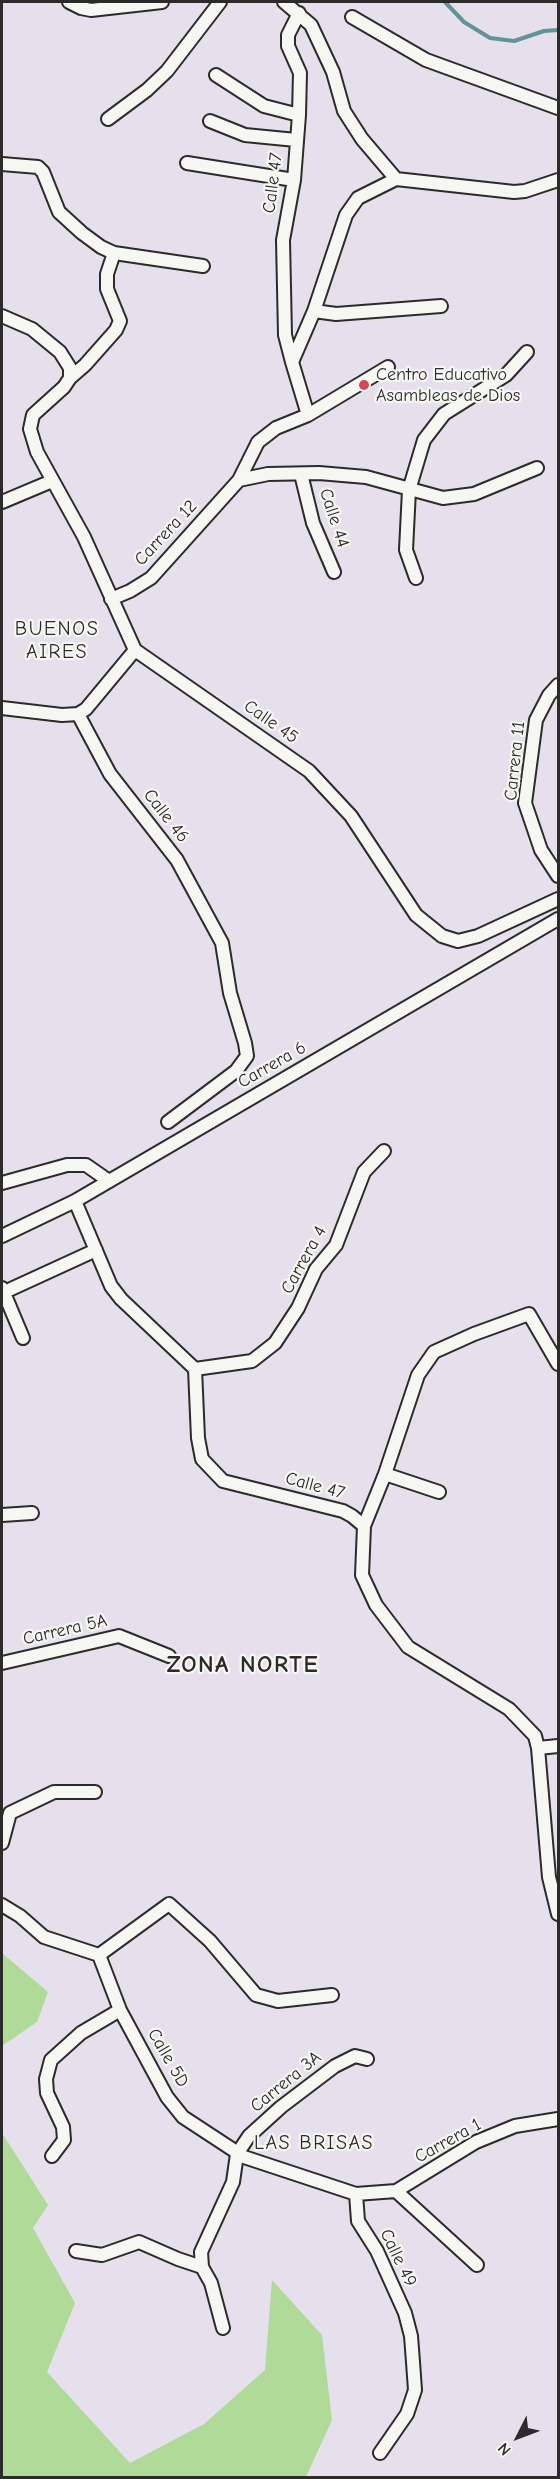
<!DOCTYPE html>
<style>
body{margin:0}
#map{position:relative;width:560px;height:2479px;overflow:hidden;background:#e5e0eb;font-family:"Comic Neue",sans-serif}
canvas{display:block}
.frame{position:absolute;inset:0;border:3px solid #2b2b2b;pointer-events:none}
.north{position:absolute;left:488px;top:2407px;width:60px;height:60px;-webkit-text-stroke:4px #f6f6f2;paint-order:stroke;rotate:228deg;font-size:16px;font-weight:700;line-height:24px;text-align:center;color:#2b2b2b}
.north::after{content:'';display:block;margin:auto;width:21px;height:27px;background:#2b2b2b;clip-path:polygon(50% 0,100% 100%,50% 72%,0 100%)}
</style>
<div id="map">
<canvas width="560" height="2479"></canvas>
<div class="frame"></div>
<div class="north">N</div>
</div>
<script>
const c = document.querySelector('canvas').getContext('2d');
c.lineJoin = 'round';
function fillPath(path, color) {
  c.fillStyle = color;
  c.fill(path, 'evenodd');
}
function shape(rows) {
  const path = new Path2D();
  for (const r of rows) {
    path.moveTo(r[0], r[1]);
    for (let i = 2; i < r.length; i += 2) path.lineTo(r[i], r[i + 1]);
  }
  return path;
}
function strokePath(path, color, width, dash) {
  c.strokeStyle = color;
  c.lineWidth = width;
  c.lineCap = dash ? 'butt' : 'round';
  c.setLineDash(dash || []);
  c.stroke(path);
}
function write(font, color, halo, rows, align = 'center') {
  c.font = font + ' "Comic Neue",sans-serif';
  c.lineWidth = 4.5;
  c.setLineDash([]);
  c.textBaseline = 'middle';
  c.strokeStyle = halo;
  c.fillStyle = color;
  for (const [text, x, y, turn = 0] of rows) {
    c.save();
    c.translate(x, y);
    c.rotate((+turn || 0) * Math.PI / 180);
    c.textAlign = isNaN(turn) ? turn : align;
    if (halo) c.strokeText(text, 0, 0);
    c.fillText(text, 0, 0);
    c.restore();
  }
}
fillPath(shape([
 [2,1953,48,1992,37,2022,2,2046],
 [2,2133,48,2205,33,2228,75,2303,47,2372,130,2463,204,2424,265,2370,272,2280,322,2335,332,2420,306,2477,2,2477]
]), '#b0da98');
strokePath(shape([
 [445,2,464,22,490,38,514,41,544,31,558,30]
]), '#629398', 4);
const street = shape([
 [69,2,81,8,91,10,162,2],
 [284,2,311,25,333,72,344,111,362,139,396,179,514,192,525,191,558,180],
 [352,17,426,60,558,108],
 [216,75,264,106,299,115],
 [108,119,147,90,167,71,220,2],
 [210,121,245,135,296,140],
 [187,163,294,180],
 [2,164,38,167,43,172,59,212,82,233,101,247,114,253,203,266],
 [314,311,336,314,441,306],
 [2,316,32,329,60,352,70,368,70,378,64,387,33,415,30,429,37,452,84,537,135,650,309,771,351,816,416,915,442,936,458,941,478,936,558,899],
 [292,362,285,335,283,240,294,180,299,115,300,73,288,46,288,35,299,13],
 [70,378,85,365,116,330,120,321,107,289,107,274,114,253],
 [308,415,292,362,314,311,346,215,358,198,396,179],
 [301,474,313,523,334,572],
 [239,480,268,474,319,473,366,477,443,498,474,494,537,468],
 [2,502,52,481],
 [416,578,406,550,409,490,424,440,444,414,506,375,527,352],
 [111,599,130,591,151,578,239,480,258,442,276,428,308,415,388,367],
 [558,685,549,695,536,720,525,803,541,850,558,876],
 [2,708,62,715,78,714,86,709,135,650],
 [78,714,110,774,177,860,222,943,230,993,245,1043,247,1056,236,1071,168,1122],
 [2,1183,67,1165,86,1165,109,1181],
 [75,1201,111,1286,121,1299,195,1369,198,1438,202,1459,223,1481,343,1511,352,1516,364,1526,362,1575,376,1605,408,1647,509,1709,535,1736,538,1748,549,1877,558,1914],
 [2,1236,75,1201,558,919],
 [2,1288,23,1338],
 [11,1289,96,1250],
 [195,1369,252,1361,275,1343,298,1308,316,1269,336,1245,364,1172,384,1151],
 [385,1474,439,1492],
 [2,1515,32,1513],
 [364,1526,385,1474,418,1375,434,1352,474,1334,529,1314,558,1364],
 [2,1663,119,1636,169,1656],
 [538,1748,558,1746],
 [10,1813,54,1792,95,1792],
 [2,1843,10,1813],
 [2,1905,20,1916,44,1937,99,1955],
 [99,1955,120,2010,167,2097,183,2117,244,2157,356,2194,396,2191,476,2142,515,2126,558,2119],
 [99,1955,169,1904,210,1941,256,1995,278,2001,332,1995],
 [52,2156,64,2140,63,2127,47,2093,46,2079,51,2060,81,2033,120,2010],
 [396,2191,477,2265],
 [356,2194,358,2221,377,2251,405,2313,411,2336,413,2362,415,2390,407,2414,380,2453],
 [76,2251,102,2255,139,2242,178,2259,202,2267],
 [223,2328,211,2283,202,2267,201,2252,233,2182,237,2154,249,2136,281,2107,335,2066,355,2056,367,2059]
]);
strokePath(street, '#2b2b2b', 16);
strokePath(street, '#f6f6f2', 12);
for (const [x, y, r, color] of [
 [364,385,6,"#d1495b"]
]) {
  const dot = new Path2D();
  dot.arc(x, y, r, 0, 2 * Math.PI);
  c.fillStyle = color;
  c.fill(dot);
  strokePath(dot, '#f6f6f2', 2);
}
write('18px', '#2b2b2b', '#f6f6f2', [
 ["Calle 47",273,183,-83],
 ["Calle 44",334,518,72],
 ["Carrera 12",166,533,-47],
 ["Calle 45",271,722,35],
 ["Carrera 11",515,761,-84],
 ["Calle 46",166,816,52],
 ["Carrera 6",272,1065,-30],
 ["Carrera 4",304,1260,-61],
 ["Calle 47",315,1486,15],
 ["Carrera 5A",65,1630,-13],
 ["Calle 5D",168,2058,60],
 ["Carrera 3A",286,2082,-39],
 ["Carrera 1",448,2141,-29],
 ["Calle 49",398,2258,64]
]);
write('18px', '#2b2b2b', '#f6f6f2', [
 ["Centro Educativo",376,375],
 ["Asambleas de Dios",376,396]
], 'left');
c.letterSpacing = '1.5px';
write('20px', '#2b2b2b', '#f6f6f2', [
 ["BUENOS",57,629],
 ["AIRES",57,652],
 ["LAS BRISAS",314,2143]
]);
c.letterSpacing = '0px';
c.letterSpacing = '1.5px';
write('bold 24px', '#2b2b2b', '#f6f6f2', [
 ["ZONA NORTE",243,1665]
]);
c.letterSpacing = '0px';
</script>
